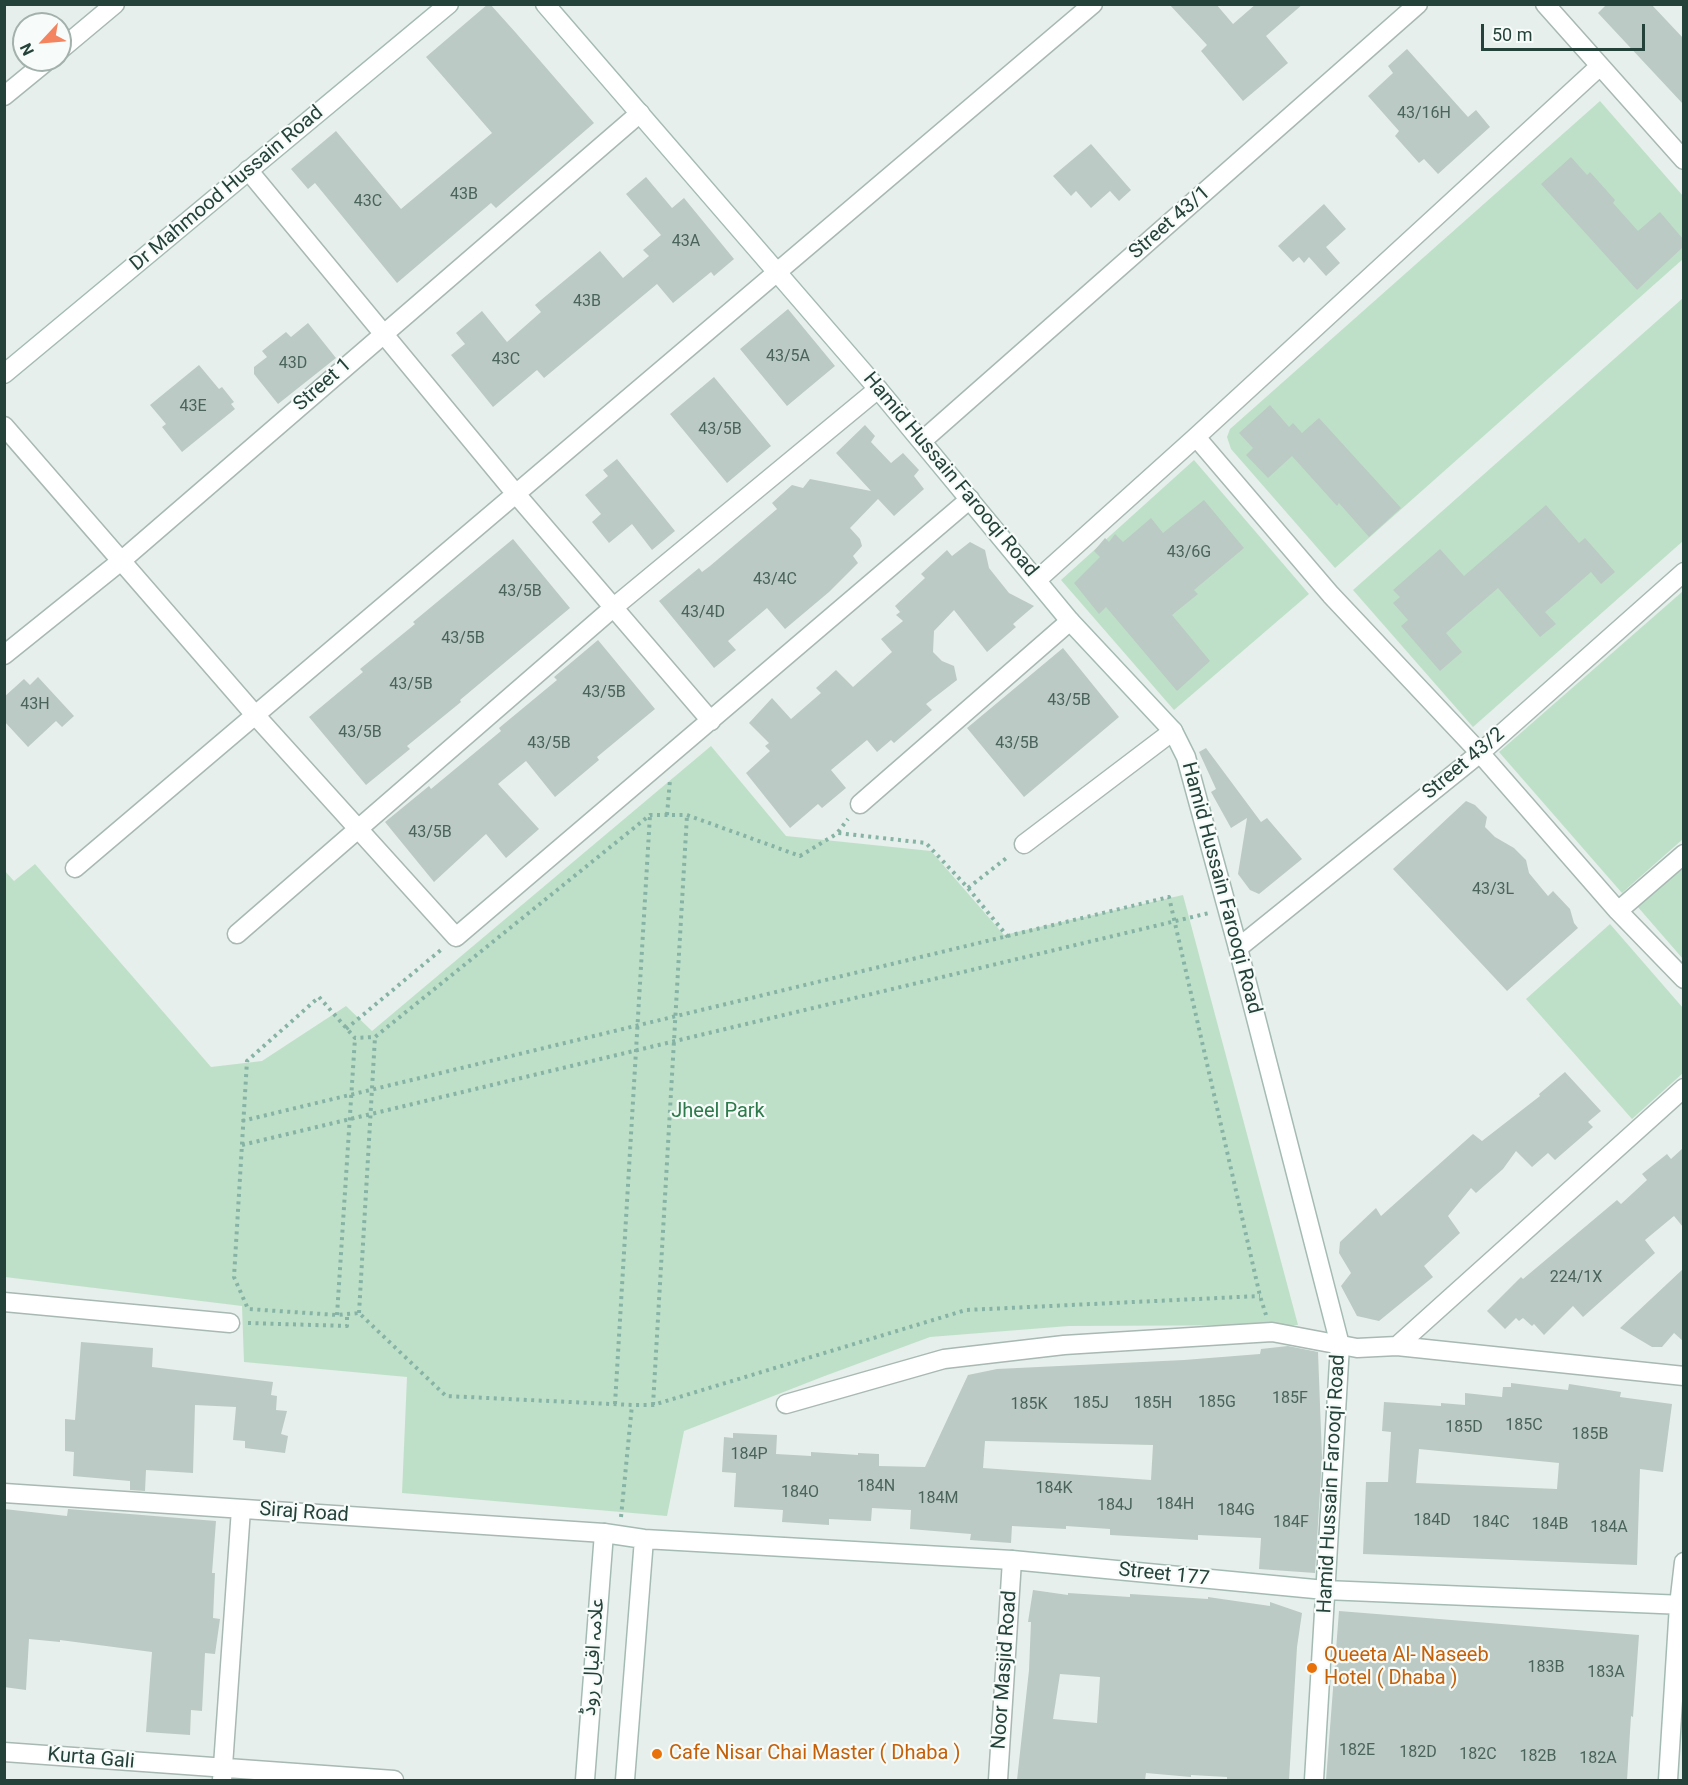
<!DOCTYPE html>
<meta charset="utf-8">
<style>
body{margin:0}
#map{position:relative;width:1688px;height:1785px;overflow:hidden;background:#e6efeb;font-family:Roboto,sans-serif}
canvas{display:block}
.frame{position:absolute;inset:0;border:6px solid #24423a;pointer-events:none}
.north{position:absolute;left:12px;top:12px;width:60px;height:60px;box-sizing:border-box;background:#f7fbf9;border:2px solid #a3b1ad;border-radius:50%;rotate:244deg;font-size:16px;font-weight:700;line-height:24px;text-align:center;color:#24423a}
.north::after{content:'';display:block;margin:auto;width:21px;height:27px;background:#f4845f;clip-path:polygon(50% 0,100% 100%,50% 72%,0 100%)}
.scale{position:absolute;left:1481px;top:24px;width:164px;height:27px;box-sizing:border-box;border:3px solid #24423a;border-top:0;padding-left:8px;font-size:18px;line-height:21px;white-space:nowrap;color:#24423a;-webkit-text-stroke:4px #f7fbf9;paint-order:stroke}
</style>
<div id="map">
<canvas width="1688" height="1785"></canvas>
<div class="frame"></div>
<div class="north">N</div>
<div class="scale">50 m</div>
</div>
<script>
const c = document.querySelector('canvas').getContext('2d');
c.lineJoin = 'round';
function fillPath(path, color) {
  c.fillStyle = color;
  c.fill(path, 'evenodd');
}
function shape(rows) {
  const path = new Path2D();
  for (const r of rows) {
    path.moveTo(r[0], r[1]);
    for (let i = 2; i < r.length; i += 2) path.lineTo(r[i], r[i + 1]);
  }
  return path;
}
function strokePath(path, color, width, dash) {
  c.strokeStyle = color;
  c.lineWidth = width;
  c.lineCap = dash ? 'butt' : 'round';
  c.setLineDash(dash || []);
  c.stroke(path);
}
function write(font, color, halo, rows, align = 'center') {
  c.font = font + ' Roboto,"Noto Sans Arabic",sans-serif';
  c.lineWidth = 4.5;
  c.setLineDash([]);
  c.textBaseline = 'middle';
  c.strokeStyle = halo;
  c.fillStyle = color;
  for (const [text, x, y, turn = 0] of rows) {
    c.save();
    c.translate(x, y);
    c.rotate((+turn || 0) * Math.PI / 180);
    c.textAlign = isNaN(turn) ? turn : align;
    if (halo) c.strokeText(text, 0, 0);
    c.fillText(text, 0, 0);
    c.restore();
  }
}
fillPath(shape([
 [1600,101,1683,196,1683,259,1335,568,1231,449,1227,437,1230,429],
 [1683,298,1683,541,1473,727,1353,590],
 [1194,460,1309,594,1174,710,1061,580],
 [1683,591,1683,839,1622,893,1499,752],
 [711,746,786,836,931,851,1004,935,1183,895,1298,1325,1069,1326,930,1337,822,1377,684,1431,667,1516,402,1493,407,1377,244,1362,242,1306,5,1277,4,870,14,881,35,864,211,1067,262,1061,346,1006,372,1031],
 [1683,866,1683,959,1637,906],
 [1610,924,1683,1008,1683,1073,1632,1119,1526,999]
]), '#bfe0c8');
fillPath(shape([
 [488,4,490,4,516,33,594,123,496,208,491,203,397,283,315,183,308,189,291,169,336,131,401,209,492,133,426,57],
 [1169,4,1216,4,1233,24,1256,4,1303,4,1266,36,1288,63,1243,101,1201,51,1207,45],
 [1607,4,1651,4,1683,38,1683,104,1598,13],
 [1407,49,1468,117,1476,110,1490,127,1438,174,1424,159,1419,163,1395,136,1399,131,1368,96,1393,73,1388,66],
 [1091,144,1131,190,1119,201,1110,191,1091,208,1076,191,1071,196,1053,176],
 [1571,157,1587,175,1590,172,1615,200,1613,203,1638,231,1660,212,1683,239,1683,247,1637,290,1541,184],
 [646,177,672,208,684,198,734,259,714,276,711,272,673,303,657,284,544,378,537,370,493,407,451,355,465,344,456,333,482,311,507,342,541,312,535,305,600,251,623,278,649,256,643,250,661,235,626,194],
 [1324,204,1346,229,1326,247,1340,263,1326,276,1309,257,1304,263,1299,257,1293,262,1278,246],
 [788,309,835,366,787,406,740,349],
 [308,323,336,358,278,404,254,374,254,367,267,357,262,351,286,332,291,337],
 [199,365,219,389,222,387,234,402,231,404,235,409,182,452,162,427,166,424,150,405],
 [714,377,771,446,727,483,670,414],
 [1270,405,1289,427,1293,423,1302,433,1319,418,1401,508,1369,537,1339,503,1337,506,1292,456,1268,478,1246,455,1253,448,1239,433],
 [865,425,875,436,871,442,891,463,903,453,919,470,914,476,924,489,894,516,878,499,850,528,860,539,862,546,853,556,858,563,829,592,785,629,767,608,728,641,736,650,714,668,659,601,699,568,702,572,710,566,777,509,772,503,792,485,803,488,810,479,871,491,836,453],
 [617,459,675,531,652,550,632,524,609,543,592,522,601,514,585,495,608,476,603,470],
 [1204,500,1244,548,1194,590,1198,594,1172,615,1210,661,1177,691,1106,607,1099,614,1074,583,1100,557,1094,551,1105,538,1109,542,1115,534,1123,542,1151,518,1163,533],
 [1546,505,1579,543,1585,538,1615,572,1601,584,1591,572,1557,602,1545,612,1556,624,1540,637,1498,588,1446,633,1462,652,1440,671,1401,626,1408,620,1393,603,1400,597,1393,590,1440,549,1464,576],
 [513,539,570,608,460,700,461,702,407,746,410,749,366,785,309,717,363,672,360,669,415,624,413,622],
 [970,542,985,550,989,568,1009,593,1034,606,1013,624,1016,627,987,652,954,610,934,631,933,652,942,661,954,666,957,680,926,704,932,710,894,743,891,740,877,752,867,740,831,770,846,788,822,808,818,804,790,828,746,773,770,751,765,746,769,743,749,723,772,698,791,719,821,693,816,688,836,670,853,687,892,652,881,639,903,621,896,615,900,612,895,606,925,578,921,574,947,550,952,556],
 [598,640,655,709,597,757,599,760,555,797,526,761,498,784,539,829,506,858,486,834,434,882,385,822,429,786,431,789,501,731,499,728,557,680,554,677],
 [1063,648,1119,717,1024,797,967,728],
 [38,677,74,716,62,727,56,721,28,747,4,721,4,697,24,679,30,685],
 [1206,748,1261,822,1267,818,1302,859,1259,894,1250,890,1238,874,1247,818,1231,828,1211,792,1216,789,1199,752],
 [1466,801,1475,805,1487,817,1485,827,1495,837,1514,848,1526,860,1529,873,1548,896,1553,891,1570,909,1574,923,1578,928,1507,991,1393,869],
 [1565,1072,1601,1111,1588,1122,1593,1127,1555,1160,1548,1153,1532,1167,1516,1151,1503,1169,1476,1193,1471,1188,1448,1216,1460,1233,1424,1266,1433,1277,1379,1321,1357,1316,1341,1286,1351,1273,1339,1253,1340,1242,1376,1208,1381,1216,1473,1134,1482,1141,1540,1096,1539,1094],
 [1683,1148,1683,1227,1674,1216,1645,1240,1655,1253,1583,1317,1573,1306,1544,1335,1534,1324,1532,1326,1523,1318,1519,1321,1516,1318,1505,1329,1487,1311,1521,1277,1523,1279,1617,1200,1621,1204,1647,1180,1642,1174,1667,1154,1671,1159],
 [1683,1269,1683,1341,1674,1333,1662,1347,1652,1347,1620,1328],
 [81,1342,153,1348,152,1367,273,1382,271,1395,277,1396,276,1410,287,1411,281,1434,288,1436,285,1453,245,1448,245,1441,233,1440,236,1407,195,1405,193,1473,146,1470,145,1491,130,1490,130,1481,73,1476,74,1452,65,1451,65,1419,75,1420],
 [1288,1346,1318,1352,1322,1458,1315,1573,1259,1569,1261,1538,1198,1535,1198,1540,1110,1535,1110,1529,1066,1526,1066,1529,1012,1526,1011,1543,970,1540,971,1534,910,1529,911,1510,872,1508,871,1521,829,1519,829,1525,782,1522,783,1510,734,1507,736,1473,722,1472,724,1437,733,1438,733,1433,777,1435,776,1454,811,1456,811,1452,858,1455,858,1453,879,1454,879,1466,925,1467,968,1375,997,1369,1184,1360,1260,1354,1261,1349],
 [985,1441,1153,1445,1151,1480,983,1468],
 [1511,1383,1568,1390,1569,1384,1621,1392,1620,1397,1672,1404,1663,1472,1640,1469,1637,1565,1363,1554,1366,1482,1388,1482,1391,1432,1382,1431,1384,1402,1441,1406,1441,1403,1465,1405,1465,1393,1502,1397,1503,1387,1511,1387],
 [1419,1449,1559,1463,1557,1489,1416,1483],
 [4,1509,67,1516,68,1509,216,1521,212,1573,215,1573,213,1618,220,1619,215,1654,205,1653,202,1711,191,1710,190,1735,146,1732,152,1652,60,1640,60,1642,29,1639,26,1690,4,1687],
 [1033,1590,1068,1595,1068,1593,1130,1597,1130,1594,1208,1599,1208,1597,1270,1606,1270,1602,1302,1613,1297,1647,1289,1780,1227,1780,1227,1777,1191,1775,1191,1777,1146,1773,1145,1780,1017,1780,1029,1670,1031,1622,1028,1622],
 [1060,1674,1100,1677,1097,1723,1053,1719],
 [1339,1611,1639,1635,1633,1717,1631,1716,1627,1780,1326,1780]
]), '#bbcac4');
const street = shape([
 [1545,4,1684,160],
 [60,50,115,4],
 [4,96,48,60],
 [248,170,516,494,711,721],
 [4,426,256,716,456,937,970,499],
 [1196,437,1331,595,1480,753,1618,911,1684,979],
 [922,441,1418,4],
 [1037,580,1196,437,1600,66],
 [4,655,121,561,640,113],
 [860,804,1070,621],
 [1024,844,1173,731],
 [75,868,1093,4],
 [1618,911,1684,854],
 [237,934,614,607,878,389],
 [1238,948,1480,753,1684,572],
 [4,1302,230,1323],
 [1397,1346,1684,1088],
 [786,1404,944,1359,1064,1345,1272,1332,1357,1348,1397,1346,1684,1376],
 [4,1493,604,1533],
 [1679,1605,1684,1562],
 [4,1752,394,1780],
 [222,1780,241,1509],
 [998,1780,1012,1560]
]);
const secondary = shape([
 [545,4,878,389,1070,621,1173,731,1186,757,1238,948,1340,1345,1314,1780],
 [4,374,449,4],
 [585,1780,604,1533,644,1539,1012,1560,1325,1590,1684,1605],
 [625,1780,644,1539],
 [1668,1780,1679,1605]
]);
strokePath(street, '#a8b8b2', 21);
strokePath(secondary, '#a4bbb3', 21);
strokePath(shape([
 [667,815,670,780],
 [838,832,848,819],
 [968,888,1009,856],
 [1008,937,968,888,926,843,838,833,800,856,687,815,650,815,375,1037,355,1038,319,997,247,1061,234,1277,248,1309,337,1315,359,1313,446,1396,632,1405,653,1405,966,1310,1260,1296],
 [346,1029,442,949],
 [242,1121,1169,897,1260,1296,1266,1315],
 [242,1145,1209,913],
 [359,1313,375,1037],
 [337,1315,355,1038],
 [248,1323,347,1326,347,1314],
 [615,1404,650,815],
 [653,1405,687,815],
 [621,1517,632,1405]
]), '#86b3a5', 4, [3, 4.5]);
strokePath(street, '#fff', 18);
strokePath(secondary, '#fff', 18);
for (const [x, y, r, color] of [
 [1312,1668,6,"#e8710a"],
 [657,1754,6,"#e8710a"]
]) {
  const dot = new Path2D();
  dot.arc(x, y, r, 0, 2 * Math.PI);
  c.fillStyle = color;
  c.fill(dot);
  strokePath(dot, '#f7fbf9', 2);
}
write('16px', '#4a645c', null, [
 ["43/16H",1424,114],
 ["43B",464,195],
 ["43C",368,202],
 ["43A",686,242],
 ["43B",587,302],
 ["43/5A",788,357],
 ["43C",506,360],
 ["43D",293,364],
 ["43E",193,407],
 ["43/5B",720,430],
 ["43/6G",1189,553],
 ["43/4C",775,580],
 ["43/5B",520,592],
 ["43/4D",703,613],
 ["43/5B",463,639],
 ["43/5B",411,685],
 ["43/5B",604,693],
 ["43/5B",1069,701],
 ["43H",35,705],
 ["43/5B",360,733],
 ["43/5B",549,744],
 ["43/5B",1017,744],
 ["43/5B",430,833],
 ["43/3L",1493,890],
 ["224/1X",1576,1278],
 ["185F",1290,1399],
 ["185G",1217,1403],
 ["185J",1091,1404],
 ["185H",1153,1404],
 ["185K",1029,1405],
 ["185C",1524,1426],
 ["185D",1464,1428],
 ["185B",1590,1435],
 ["184P",749,1455],
 ["184N",876,1487],
 ["184K",1054,1489],
 ["184O",800,1493],
 ["184M",938,1499],
 ["184H",1175,1505],
 ["184J",1115,1506],
 ["184G",1236,1511],
 ["184D",1432,1521],
 ["184F",1291,1523],
 ["184C",1491,1523],
 ["184B",1550,1525],
 ["184A",1609,1528],
 ["183B",1546,1668],
 ["183A",1606,1673],
 ["182E",1357,1751],
 ["182D",1418,1753],
 ["182C",1478,1755],
 ["182B",1538,1757],
 ["182A",1598,1759]
]);
write('20px', '#24423a', '#f7fbf9', [
 ["Dr Mahmood Hussain Road",227,189,-40],
 ["Street 43/1",1170,223,-41],
 ["Street 1",323,385,-41],
 ["Hamid Hussain Farooqi Road",950,475,50],
 ["Street 43/2",1464,764,-40],
 ["Hamid Hussain Farooqi Road",1221,888,75],
 ["Hamid Hussain Farooqi Road",1332,1484,-87],
 ["Siraj Road",304,1513,4],
 ["Street 177",1164,1575,6],
 ["علامہ اقبال روڈ",594,1657,-86],
 ["Noor Masjid Road",1005,1670,-86],
 ["Kurta Gali",91,1759,5]
]);
write('20px', '#2d7a4b', '#f7fbf9', [
 ["Jheel Park",718,1112]
]);
write('20px', '#c56008', '#f7fbf9', [
 ["Queeta Al- Naseeb",1324,1656],
 ["Hotel ( Dhaba )",1324,1679],
 ["Cafe Nisar Chai Master ( Dhaba )",669,1754]
], 'left');
</script>
